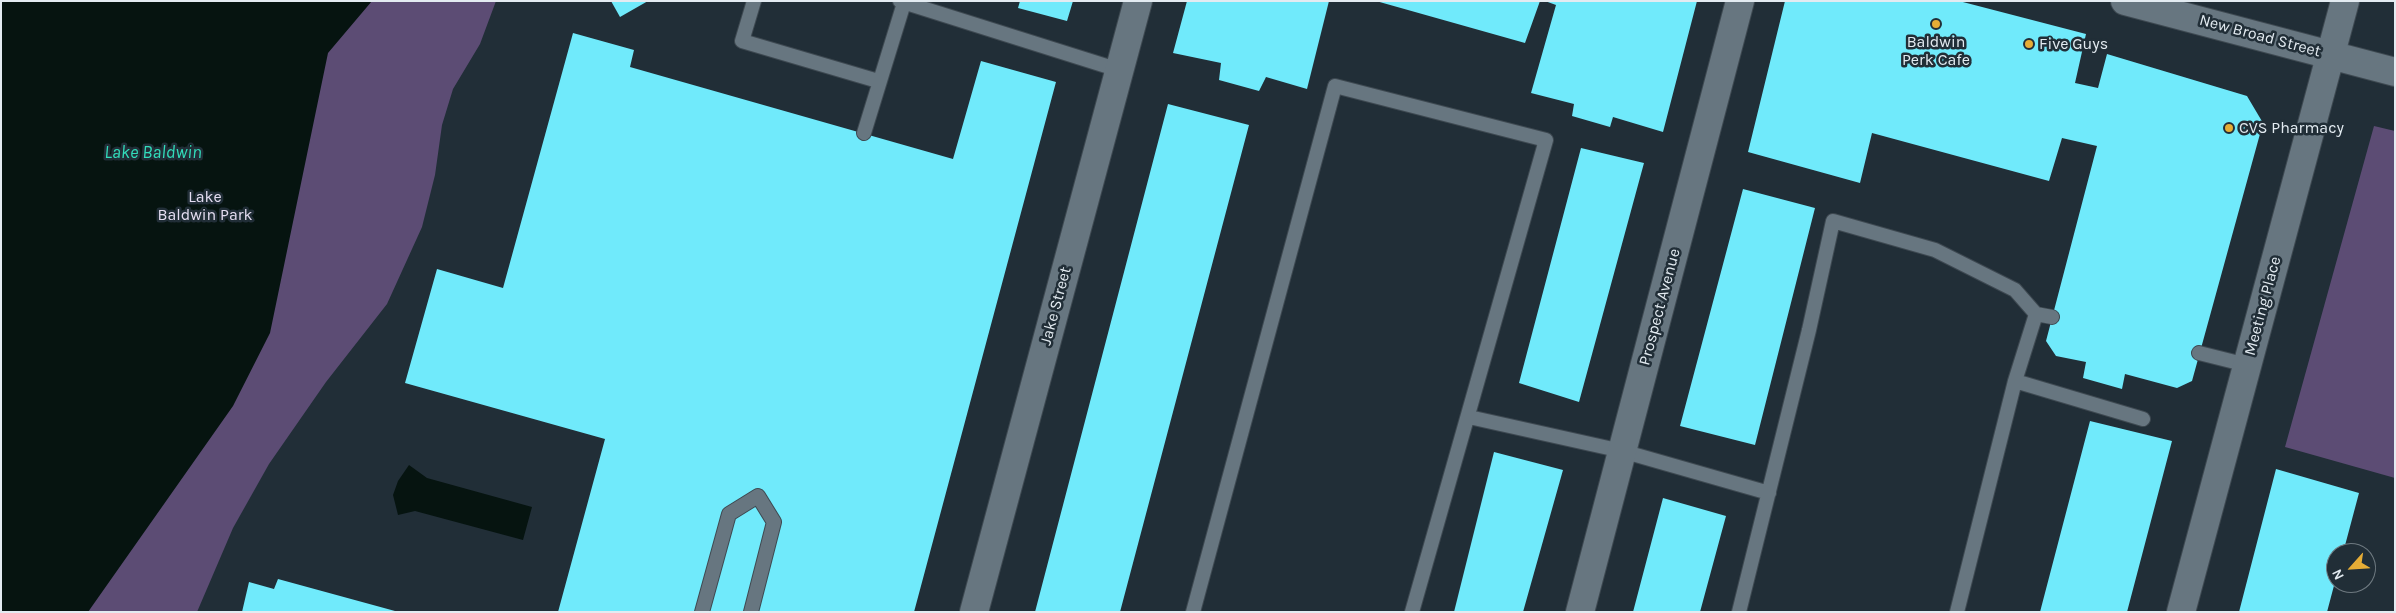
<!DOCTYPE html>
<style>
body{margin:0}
#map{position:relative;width:2396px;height:613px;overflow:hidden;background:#212e37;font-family:Karla,sans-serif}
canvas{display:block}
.frame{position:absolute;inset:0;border:2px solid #e3ebf1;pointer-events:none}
.north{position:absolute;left:2326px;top:543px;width:50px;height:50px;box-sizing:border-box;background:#212e37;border:1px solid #6f7a81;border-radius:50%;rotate:244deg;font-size:14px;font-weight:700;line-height:20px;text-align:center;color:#e3ebf1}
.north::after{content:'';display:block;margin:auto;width:18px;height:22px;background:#e6ad36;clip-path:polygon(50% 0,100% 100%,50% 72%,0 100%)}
</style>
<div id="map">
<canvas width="2396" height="613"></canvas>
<div class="frame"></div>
<div class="north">N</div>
</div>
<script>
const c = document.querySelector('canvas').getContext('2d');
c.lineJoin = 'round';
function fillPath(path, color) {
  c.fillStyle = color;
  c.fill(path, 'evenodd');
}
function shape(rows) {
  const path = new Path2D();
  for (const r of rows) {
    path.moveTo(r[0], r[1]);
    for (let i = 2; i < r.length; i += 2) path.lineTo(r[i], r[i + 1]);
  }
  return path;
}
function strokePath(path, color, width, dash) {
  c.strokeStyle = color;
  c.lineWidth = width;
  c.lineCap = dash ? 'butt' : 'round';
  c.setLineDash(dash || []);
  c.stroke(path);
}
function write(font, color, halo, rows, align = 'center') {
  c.font = font + ' Karla,sans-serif';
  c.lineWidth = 5;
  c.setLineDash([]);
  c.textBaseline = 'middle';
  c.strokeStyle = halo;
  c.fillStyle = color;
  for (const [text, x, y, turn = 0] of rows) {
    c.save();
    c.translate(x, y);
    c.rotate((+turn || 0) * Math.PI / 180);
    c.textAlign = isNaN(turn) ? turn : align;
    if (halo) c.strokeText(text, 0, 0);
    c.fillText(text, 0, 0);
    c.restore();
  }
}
fillPath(shape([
 [1,1,496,1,480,44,453,89,442,125,435,175,422,227,387,304,326,382,269,464,233,528,197,612,1,612],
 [2374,126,2395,131,2395,478,2285,447]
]), '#5c4c74');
fillPath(shape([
 [1,1,372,1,328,53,270,333,233,406,88,612,1,612],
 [409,465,427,478,532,507,523,540,415,511,398,515,393,495,398,481]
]), '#061410');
fillPath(shape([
 [611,1,648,1,620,17],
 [1020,1,1073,1,1067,21,1018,8],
 [1187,1,1329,1,1307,89,1266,77,1259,91,1219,80,1221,63,1173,53],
 [1376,1,1540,1,1525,43],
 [1545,1,1697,1,1663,132,1613,117,1610,127,1572,116,1574,104,1531,93,1556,5],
 [1785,1,1959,1,2086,34,2075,83,2098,88,2107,54,2247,96,2263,123,2192,381,2177,388,2125,374,2122,389,2083,378,2086,362,2056,356,2046,341,2097,146,2062,138,2049,181,1872,133,1860,183,1748,152],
 [573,33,634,50,630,67,953,159,981,61,1056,82,914,612,558,612,605,439,405,383,437,269,503,288],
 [1168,104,1249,125,1120,612,1035,612],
 [1581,148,1644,163,1579,402,1519,383],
 [1743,189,1815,208,1755,445,1680,426],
 [2090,421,2172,441,2127,612,2040,612],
 [1494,452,1563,470,1523,612,1454,612],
 [2276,469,2359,493,2343,553,2336,553,2336,578,2327,612,2239,612],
 [1663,498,1726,516,1700,612,1633,612],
 [278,579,395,611,394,612,242,612,249,582,274,589]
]), '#70eafb');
const service = shape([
 [754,1,742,41,878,81],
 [900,1,1119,70],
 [864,133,904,3],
 [2036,314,2052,317],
 [2199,353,2247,365],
 [2015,381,2143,419],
 [1469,417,1622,451,1769,493],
 [702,612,729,514,758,496,774,522,751,612],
 [1193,612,1335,86,1546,140,1412,612],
 [1739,612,1809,330,1833,221,1935,250,2015,290,2036,314,2015,381,1957,612]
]);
const minor = shape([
 [2125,1,2395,72],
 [1580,612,1740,1],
 [2181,612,2345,1]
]);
const tertiary = shape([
 [974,612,1138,1]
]);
strokePath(service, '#3e4951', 16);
strokePath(minor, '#3e4951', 30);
strokePath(tertiary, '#3e4951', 30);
strokePath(service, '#677680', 14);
strokePath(minor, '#677680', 28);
strokePath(tertiary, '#677680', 28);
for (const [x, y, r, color] of [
 [1936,24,5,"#e6ad36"],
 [2029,44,5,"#e6ad36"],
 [2229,128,5,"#e6ad36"]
]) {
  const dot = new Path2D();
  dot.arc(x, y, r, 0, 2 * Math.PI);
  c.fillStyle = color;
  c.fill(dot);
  strokePath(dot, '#212e37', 2);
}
write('16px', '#e3ebf1', '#212e37', [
 ["New Broad Street",2260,36,15],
 ["Jake Street",1056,306,-75],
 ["Meeting Place",2263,306,-75],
 ["Prospect Avenue",1660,307,-75]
]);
write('16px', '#e3ebf1', '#212e37', [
 ["Baldwin",1936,42,"center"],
 ["Perk Cafe",1936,60,"center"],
 ["Five Guys",2039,44],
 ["CVS Pharmacy",2239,128]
], 'left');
write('16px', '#e4ddf1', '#212e37', [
 ["Lake",205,197],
 ["Baldwin Park",205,215]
]);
write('italic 18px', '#32ddbb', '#212e37', [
 ["Lake Baldwin",153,153]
]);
</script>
